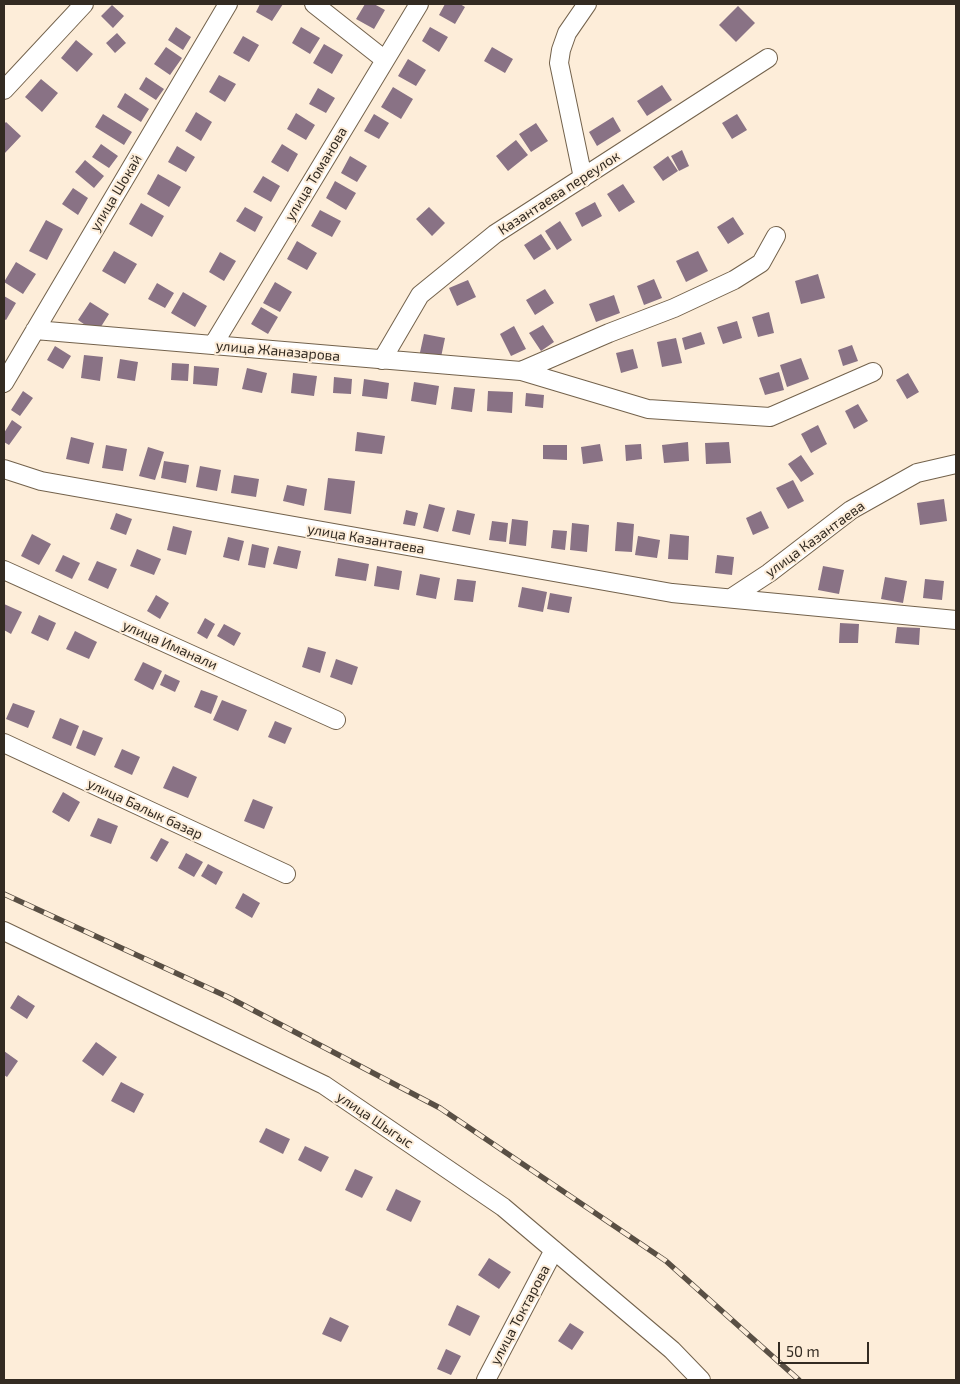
<!DOCTYPE html>
<meta charset="utf-8">
<style>
body{margin:0}
#map{position:relative;width:960px;height:1384px;overflow:hidden;background:#fdedd9;font-family:"Exo 2",sans-serif}
canvas{display:block}
.frame{position:absolute;inset:0;border:5px solid #332b22;pointer-events:none}
.scale{position:absolute;left:778px;top:1342px;width:91px;height:22px;box-sizing:border-box;border:2px solid #332b22;border-top:0;padding-left:6px;font-size:15px;line-height:18px;white-space:nowrap;color:#332b22;-webkit-text-stroke:4px #fdedd9;paint-order:stroke}
</style>
<div id="map">
<canvas width="960" height="1384"></canvas>
<div class="frame"></div>
<div class="scale">50 m</div>
</div>
<script>
const c = document.querySelector('canvas').getContext('2d');
c.lineJoin = 'round';
function fillPath(path, color) {
  c.fillStyle = color;
  c.fill(path, 'evenodd');
}
function shape(rows) {
  const path = new Path2D();
  for (const r of rows) {
    path.moveTo(r[0], r[1]);
    for (let i = 2; i < r.length; i += 2) path.lineTo(r[i], r[i + 1]);
  }
  return path;
}
function strokePath(path, color, width, dash) {
  c.strokeStyle = color;
  c.lineWidth = width;
  c.lineCap = dash ? 'butt' : 'round';
  c.setLineDash(dash || []);
  c.stroke(path);
}
function write(font, color, halo, rows, align = 'center') {
  c.font = font + ' "Exo 2",sans-serif';
  c.lineWidth = 4;
  c.setLineDash([]);
  c.textBaseline = 'middle';
  c.strokeStyle = halo;
  c.fillStyle = color;
  for (const [text, x, y, turn = 0] of rows) {
    c.save();
    c.translate(x, y);
    c.rotate((+turn || 0) * Math.PI / 180);
    c.textAlign = isNaN(turn) ? turn : align;
    if (halo) c.strokeText(text, 0, 0);
    c.fillText(text, 0, 0);
    c.restore();
  }
}
fillPath(shape([
 [260,4,283,4,272,21,256,12],
 [365,4,374,4,385,10,374,29,356,19],
 [445,4,460,4,465,7,455,24,439,15],
 [112,5,124,16,113,28,101,16],
 [738,6,755,23,736,42,719,25],
 [176,27,191,37,183,50,168,40],
 [301,27,320,38,310,54,292,43],
 [430,27,448,37,439,52,422,41],
 [117,33,126,43,115,53,106,43],
 [243,36,259,45,249,62,233,53],
 [76,40,93,54,77,72,61,58],
 [324,44,343,55,332,74,313,63],
 [166,47,182,58,170,75,154,64],
 [492,47,513,59,505,73,484,61],
 [408,59,426,70,416,86,398,76],
 [219,75,236,84,225,102,209,92],
 [146,77,164,89,156,100,139,89],
 [41,79,58,93,42,112,25,97],
 [662,85,672,100,647,116,637,101],
 [393,87,413,99,401,119,381,107],
 [318,88,335,98,326,113,309,104],
 [125,93,149,109,141,122,117,107],
 [196,112,212,122,201,141,185,131],
 [296,113,315,125,306,140,287,129],
 [103,114,132,132,124,145,95,127],
 [374,114,389,123,379,139,364,131],
 [737,114,747,130,732,139,722,123],
 [613,117,621,131,597,146,589,132],
 [6,122,21,136,4,154,4,124],
 [536,123,548,141,531,152,519,134],
 [516,140,528,155,508,171,496,156],
 [101,144,118,156,109,168,92,157],
 [282,144,298,154,288,172,271,162],
 [177,146,195,157,186,172,168,162],
 [682,150,689,166,679,171,671,156],
 [350,156,367,166,357,182,341,173],
 [668,156,678,171,663,181,653,167],
 [85,160,104,176,94,188,75,172],
 [158,174,181,187,169,207,147,194],
 [263,176,280,186,271,202,253,192],
 [335,181,356,193,346,210,326,198],
 [623,184,635,202,619,212,607,194],
 [73,188,88,198,78,215,62,204],
 [595,202,602,216,582,227,575,213],
 [141,203,164,216,152,237,129,224],
 [245,207,263,217,255,232,236,221],
 [429,207,445,223,432,236,416,219],
 [320,210,341,221,332,237,311,226],
 [733,217,744,234,728,244,717,227],
 [46,220,63,229,47,260,29,251],
 [560,221,572,240,557,250,545,231],
 [541,234,551,249,534,260,524,245],
 [297,241,317,253,307,270,287,259],
 [114,251,137,264,125,284,102,271],
 [698,251,708,271,686,282,676,261],
 [220,252,236,261,224,281,209,272],
 [16,262,36,274,23,294,4,282],
 [818,274,825,298,801,304,795,281],
 [654,279,662,298,644,305,637,286],
 [468,280,476,297,457,306,449,288],
 [275,282,292,292,280,312,263,303],
 [157,283,174,293,165,308,148,299],
 [545,289,554,303,535,315,526,300],
 [183,292,207,306,195,327,171,313],
 [614,295,620,313,596,322,589,304],
 [4,296,16,303,6,320,4,319],
 [90,302,109,314,97,333,78,320],
 [261,307,278,317,268,334,251,324],
 [769,312,774,333,758,337,752,317],
 [737,321,742,338,723,344,717,327],
 [543,325,554,342,541,351,529,333],
 [514,326,526,349,511,356,500,334],
 [701,332,705,344,685,350,682,338],
 [424,334,445,338,440,362,419,357],
 [676,338,682,363,662,367,657,342],
 [852,345,858,361,843,366,838,350],
 [55,346,71,356,63,369,47,360],
 [633,349,638,368,621,373,616,353],
 [84,355,103,357,100,381,81,378],
 [801,358,809,379,787,387,780,365],
 [120,359,138,362,135,381,117,378],
 [172,363,189,364,188,381,171,380],
 [194,366,219,368,217,386,193,384],
 [247,368,267,373,262,393,242,389],
 [779,372,784,390,765,395,759,378],
 [293,373,317,376,314,396,291,393],
 [908,373,919,392,907,399,896,380],
 [334,377,352,379,351,394,333,393],
 [364,379,389,383,387,399,362,396],
 [414,382,439,386,436,405,411,401],
 [454,387,475,389,472,412,451,409],
 [23,391,33,398,20,416,11,410],
 [488,391,513,392,512,413,487,411],
 [526,393,544,395,543,408,525,406],
 [858,404,868,421,854,429,845,411],
 [12,420,22,427,9,445,4,442,4,433],
 [818,425,827,444,811,453,801,434],
 [357,432,385,436,382,454,355,451],
 [71,437,94,443,89,464,66,459],
 [688,442,689,461,664,463,662,445],
 [729,442,731,463,706,464,705,443],
 [600,444,603,461,583,464,581,447],
 [641,444,642,459,626,461,625,445],
 [106,445,127,449,123,471,102,468],
 [543,445,567,445,567,460,543,459],
 [148,447,164,452,155,480,139,476],
 [801,455,814,474,801,482,788,464],
 [164,461,189,465,186,483,161,478],
 [200,466,221,470,217,491,196,487],
 [234,475,259,479,256,497,231,493],
 [328,478,355,481,351,514,324,510],
 [793,480,804,501,788,509,776,488],
 [287,485,307,489,304,506,283,501],
 [944,499,947,521,920,525,917,503],
 [429,504,445,508,438,532,423,528],
 [406,510,418,513,415,526,403,524],
 [457,510,475,514,470,535,452,531],
 [761,511,769,528,753,535,746,518],
 [116,513,132,519,126,535,110,529],
 [512,519,528,521,526,546,509,544],
 [492,521,508,523,506,542,489,540],
 [617,522,634,524,632,552,615,551],
 [572,523,589,525,587,552,570,550],
 [173,526,192,531,186,555,167,550],
 [553,530,567,531,565,550,551,548],
 [32,534,51,544,39,565,21,556],
 [670,534,689,536,688,560,668,559],
 [638,536,660,540,657,558,635,555],
 [228,537,244,541,239,561,223,557],
 [252,544,269,548,265,568,248,565],
 [278,546,301,551,297,569,273,564],
 [137,549,161,559,154,575,130,566],
 [63,555,80,563,72,579,55,571],
 [717,555,734,557,732,575,715,573],
 [338,558,369,564,366,581,335,576],
 [97,561,117,569,108,589,88,580],
 [377,566,402,571,399,590,374,586],
 [823,566,844,570,839,594,818,590],
 [420,574,440,578,436,599,416,595],
 [885,577,907,581,903,603,881,599],
 [457,579,476,581,473,602,454,600],
 [925,579,944,581,942,600,923,598],
 [522,587,547,592,543,612,518,607],
 [550,593,572,597,569,613,547,609],
 [156,595,169,603,160,619,147,611],
 [4,604,22,612,11,634,4,630],
 [39,615,56,623,48,641,31,633],
 [205,618,215,624,207,639,197,633],
 [840,623,859,624,858,643,839,643],
 [224,624,241,633,234,646,217,636],
 [897,627,920,628,919,645,895,643],
 [75,631,97,642,89,659,66,649],
 [308,647,326,652,320,673,302,667],
 [336,659,358,667,352,685,330,677],
 [143,662,162,671,153,690,134,680],
 [165,674,180,681,175,692,160,685],
 [201,690,218,696,211,714,194,707],
 [222,700,247,710,238,731,213,720],
 [13,703,35,711,28,728,6,719],
 [60,718,79,726,71,746,52,738],
 [275,721,292,728,285,744,268,737],
 [83,730,103,738,95,756,76,748],
 [122,749,140,757,132,775,114,767],
 [173,766,197,777,188,798,163,788],
 [63,792,80,802,69,822,52,812],
 [253,799,273,807,264,829,244,821],
 [98,818,118,826,111,844,90,836],
 [161,838,169,842,157,862,150,858],
 [186,853,203,862,194,877,178,868],
 [208,864,223,872,216,885,201,876],
 [243,893,260,903,252,918,235,908],
 [18,995,35,1006,27,1019,10,1008],
 [96,1042,117,1057,103,1076,82,1061],
 [4,1051,18,1061,7,1077,4,1075],
 [121,1082,144,1094,134,1113,111,1101],
 [266,1128,290,1139,283,1154,259,1142],
 [305,1146,329,1157,321,1172,298,1160],
 [355,1169,373,1177,362,1198,345,1190],
 [396,1189,421,1201,411,1222,386,1210],
 [489,1258,511,1272,499,1289,478,1275],
 [457,1305,480,1316,470,1336,448,1325],
 [330,1317,349,1326,341,1342,322,1334],
 [570,1323,584,1332,572,1350,558,1341],
 [446,1349,461,1356,451,1375,437,1369]
]), '#897285');
const minor = shape([
 [314,4,385,60],
 [4,90,84,4],
 [583,178,559,63,561,50,567,33,587,4],
 [35,330,521,371,648,409,770,417,873,372],
 [213,345,419,4],
 [382,360,420,295,495,234,768,58],
 [521,371,609,333,674,308,734,280,761,263,776,236],
 [4,383,228,4],
 [4,469,41,481,672,593,956,620],
 [4,570,336,720],
 [731,598,769,573,851,510,917,473,956,464],
 [4,743,286,874],
 [4,931,324,1085,503,1207,672,1350,701,1380],
 [486,1380,554,1250]
]);
strokePath(minor, '#73624c', 20);
strokePath(minor, '#fff', 18);
const rail = shape([
 [4,894,228,997,440,1108,666,1261,799,1380]
]);
strokePath(rail, '#594f44', 5.5);
strokePath(rail, '#fdedd9', 4, [11]);
write('14px', '#332b22', '#fdedd9', [
 ["улица Томанова",316,174,-59],
 ["улица Шокай",116,193,-59],
 ["Казантаева переулок",559,193,-33],
 ["улица Жаназарова",278,351,5],
 ["улица Казантаева",366,539,10],
 ["улица Казантаева",815,539,-36],
 ["улица Иманали",170,645,24],
 ["улица Балык базар",145,809,25],
 ["улица Шыгыс",375,1120,34],
 ["улица Токтарова",520,1315,-62]
]);
</script>
